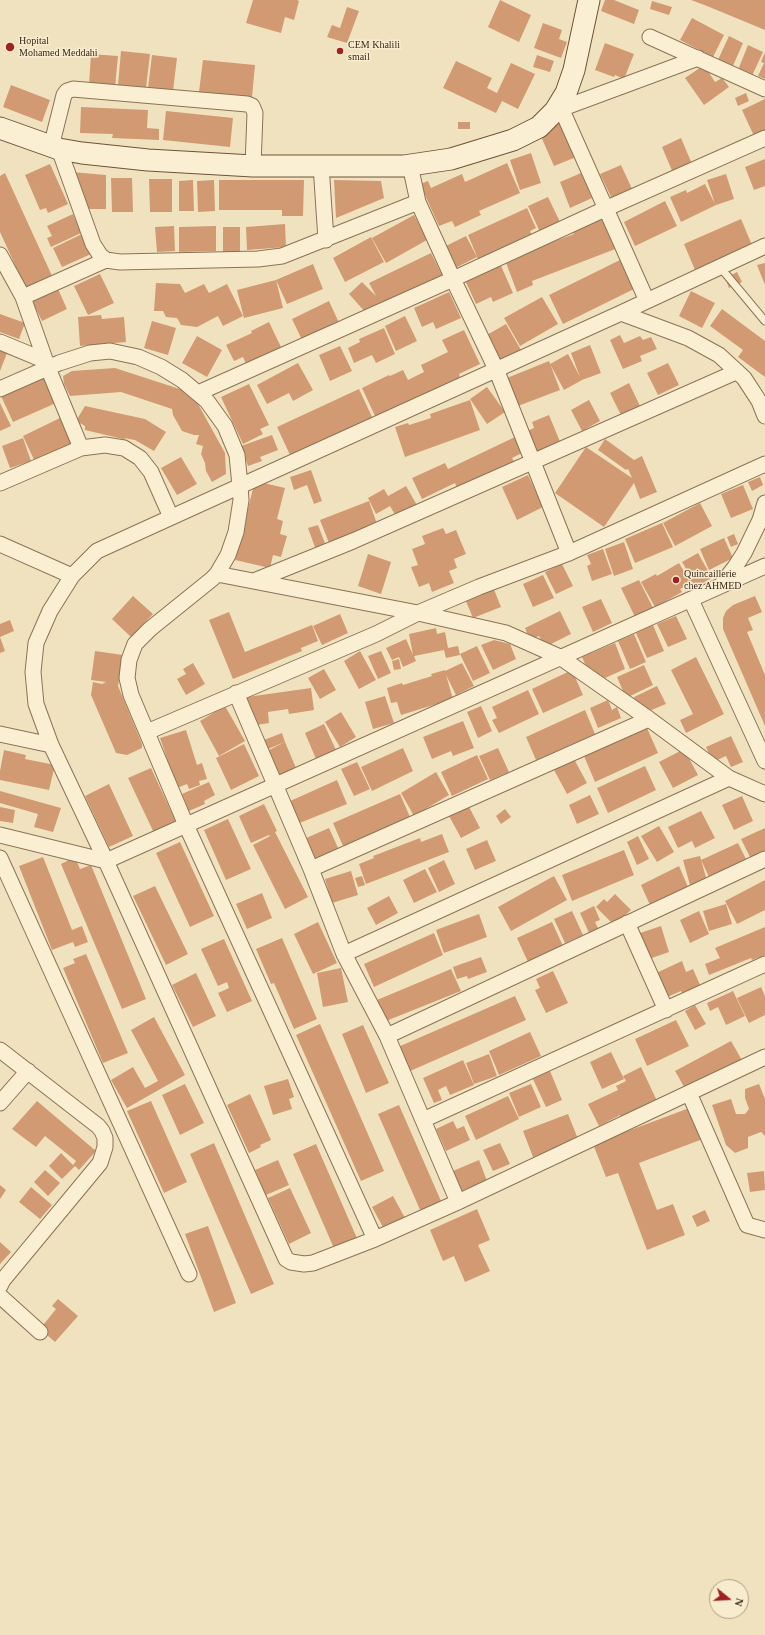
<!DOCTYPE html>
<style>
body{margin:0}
#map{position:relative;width:765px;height:1635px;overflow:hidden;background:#f1e2bf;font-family:Georgia,serif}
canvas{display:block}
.north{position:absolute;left:709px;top:1579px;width:40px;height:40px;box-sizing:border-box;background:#f8eccf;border:1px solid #ac9e87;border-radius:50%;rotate:108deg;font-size:11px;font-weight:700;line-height:16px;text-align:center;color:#392a1c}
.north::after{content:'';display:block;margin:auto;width:14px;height:18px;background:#9e2222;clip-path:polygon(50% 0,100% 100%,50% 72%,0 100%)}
</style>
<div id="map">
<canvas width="765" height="1635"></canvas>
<div class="north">N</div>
</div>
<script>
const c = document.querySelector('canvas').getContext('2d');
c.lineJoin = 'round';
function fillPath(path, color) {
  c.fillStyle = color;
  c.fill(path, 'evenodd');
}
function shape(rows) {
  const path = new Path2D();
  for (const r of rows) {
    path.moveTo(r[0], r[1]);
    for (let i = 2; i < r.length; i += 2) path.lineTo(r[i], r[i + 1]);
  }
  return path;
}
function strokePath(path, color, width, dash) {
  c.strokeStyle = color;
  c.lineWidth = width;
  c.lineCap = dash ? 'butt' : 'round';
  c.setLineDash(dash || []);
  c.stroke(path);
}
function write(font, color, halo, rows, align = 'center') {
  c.font = font + ' Georgia,serif';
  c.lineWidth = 3;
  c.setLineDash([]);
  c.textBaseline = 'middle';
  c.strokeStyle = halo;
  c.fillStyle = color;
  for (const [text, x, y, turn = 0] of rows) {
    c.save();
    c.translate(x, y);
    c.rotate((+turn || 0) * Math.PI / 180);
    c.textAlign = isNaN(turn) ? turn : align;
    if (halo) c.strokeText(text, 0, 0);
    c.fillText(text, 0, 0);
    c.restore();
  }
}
fillPath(shape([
 [253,0,297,0,299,1,294,20,285,17,281,33,246,23],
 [500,0,531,15,519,42,488,27],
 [605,0,614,0,639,10,634,24,601,11],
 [691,0,765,0,765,30,707,6],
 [652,1,672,7,669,15,650,9],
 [347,7,359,11,347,43,327,37,332,25,340,28],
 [692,18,724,35,713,57,680,40],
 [543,23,562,30,559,39,567,42,561,58,534,48],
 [729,36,743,43,732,68,717,62],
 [605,43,634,54,624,79,615,75,614,77,595,70],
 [748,45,763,52,752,76,738,70],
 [121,51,150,54,146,88,118,85],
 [765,52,765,79,758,76,764,63,761,62],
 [91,54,118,56,115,87,89,85],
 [152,55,177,58,173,91,148,88],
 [537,55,554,61,550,72,533,67],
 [203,60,255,65,252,97,199,92],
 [456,61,492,78,487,88,497,93,511,63,535,74,518,109,502,101,496,113,443,88],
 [704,65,715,82,722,78,729,87,704,105,685,78],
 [11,85,50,100,42,122,3,107],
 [746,93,749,101,738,106,735,98],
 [765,99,765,131,754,136,742,110],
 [81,107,148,110,147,128,159,129,159,140,112,138,113,134,80,133],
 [166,111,233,118,230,147,163,140],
 [458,122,470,122,470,129,458,129],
 [561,122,576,157,554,166,539,132],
 [681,138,692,164,673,173,662,147],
 [531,153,541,183,520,190,510,160],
 [765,159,765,186,754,190,745,167],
 [507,163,520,193,479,211,481,215,455,227,452,221,439,226,420,184,428,181,431,188,462,174,465,182],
 [50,164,68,204,48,213,46,208,40,210,25,175],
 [621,165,633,191,613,201,600,174],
 [72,172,106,175,106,209,84,209],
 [5,173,53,278,27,291,0,232,0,176],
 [581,173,592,198,570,208,560,182],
 [726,174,734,199,716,205,681,222,670,197,686,190,687,193,705,184,715,204,707,180],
 [111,178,132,178,133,212,112,212],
 [149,179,172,179,172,212,150,212],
 [193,180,194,211,179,211,179,181],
 [214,180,215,211,198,212,197,181],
 [219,180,304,180,303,216,282,216,282,210,219,210],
 [334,180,381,181,384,198,336,218],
 [548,197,560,222,540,232,528,206],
 [665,201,677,226,635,246,624,222],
 [527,208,536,228,530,231,532,235,478,259,468,235],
 [73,214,81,233,51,247,47,238,52,236,47,226],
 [414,215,427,240,386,263,372,238],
 [606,217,618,248,532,281,533,285,517,292,505,260,574,234,572,230],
 [741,219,752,245,695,270,684,244],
 [285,224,286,247,247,250,246,227],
 [174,226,175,251,157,252,155,227],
 [216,226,216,251,179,252,179,227],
 [223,227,240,227,240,252,223,252],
 [82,234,91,254,62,267,53,248],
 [466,236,477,257,455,268,444,247],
 [371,237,384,262,345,282,333,258],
 [431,253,442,275,387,301,387,300,380,304,379,303,367,314,349,294,362,282,376,296,369,283],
 [624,258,638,287,563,324,549,295],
 [498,259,513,293,493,302,491,297,476,304,464,278],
 [765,263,765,285,757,265],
 [313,264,323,289,287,304,276,280],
 [737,272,742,282,729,288,725,278],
 [100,274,114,303,88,315,74,286],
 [276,280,283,308,244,318,237,290],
 [156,283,180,284,185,293,204,284,209,293,227,284,243,316,223,326,218,316,197,327,181,325,177,318,166,317,163,311,154,311],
 [58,289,67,309,42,321,32,301],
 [691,291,715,303,702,328,679,316],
 [449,292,461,318,436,329,433,322,422,327,414,308],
 [542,297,558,324,520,346,504,318],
 [329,301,340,325,303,342,292,319],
 [722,309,765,341,765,377,738,357,743,350,710,326],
 [0,314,25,323,19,339,0,332],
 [101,315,102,319,124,317,126,342,80,346,78,317],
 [405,316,417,341,396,351,385,326],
 [152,321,176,328,168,355,144,348],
 [269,322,281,347,246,364,243,357,234,361,226,345,252,333,251,331],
 [506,324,521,350,500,362,485,336],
 [384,328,395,354,376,363,372,355,354,363,348,348,360,342,359,339],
 [464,330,480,364,459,374,460,378,376,418,362,388,389,375,390,376,403,370,408,380,424,372,421,365,448,352,442,340],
 [620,335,624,343,640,336,643,340,651,337,657,349,640,356,642,361,623,369,610,340],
 [197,336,222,350,207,377,182,363],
 [590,345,601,373,582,380,564,390,550,364,568,354,580,377,571,353],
 [340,346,352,371,330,381,319,355],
 [0,351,7,353,0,371],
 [549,361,560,390,518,406,507,378],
 [298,363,313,390,293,401,289,393,267,404,257,385],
 [668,363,679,385,658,395,647,373],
 [115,368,192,393,225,453,226,474,212,482,206,471,205,463,201,454,203,446,196,444,199,435,194,435,182,431,173,415,172,409,121,392,70,396,64,384,63,376,72,371],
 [44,377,56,403,13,422,1,396],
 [629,383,640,406,621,415,610,393],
 [249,384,269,425,260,429,263,434,243,444,221,397],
 [487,387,505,412,487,424,470,399],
 [359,389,373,419,291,457,277,427],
 [470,400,480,430,405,457,395,427,408,423,409,425,431,418,430,414],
 [589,400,600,421,582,431,571,410],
 [0,403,11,426,0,431],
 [85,406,145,419,166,432,154,451,135,440,124,438,127,440,85,430,85,426,76,421],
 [549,415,561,444,536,454,527,431,534,428,532,422],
 [62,417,74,444,35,462,23,436],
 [272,435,278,450,260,457,262,461,248,466,241,446],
 [515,437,522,453,512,458,514,461,457,488,455,483,422,499,412,478,445,463,448,469],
 [23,438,31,461,10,468,2,446],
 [605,439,634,460,642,456,657,492,640,499,634,483,604,527,555,493,586,447,632,478,628,469,626,470,598,450],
 [181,457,197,484,177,495,161,468],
 [311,470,322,501,314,504,307,485,294,490,290,477],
 [528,475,543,507,517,520,502,487],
 [760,477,763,485,752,491,748,482],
 [255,481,285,488,277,519,283,521,280,534,287,536,281,557,273,555,270,568,235,560],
 [743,485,753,509,731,518,721,494],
 [406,486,418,507,397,518,390,506,376,514,368,498,384,489,388,496],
 [369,501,377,524,329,543,320,520],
 [700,503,712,526,675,546,663,523],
 [662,523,673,547,635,563,625,539],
 [318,525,326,546,316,550,308,528],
 [443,528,446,534,456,530,466,554,454,559,457,568,449,571,454,583,432,592,429,583,419,587,411,567,418,565,412,549,425,544,422,536],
 [734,534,738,544,731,547,727,537],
 [724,538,733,558,709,570,700,549],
 [624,542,633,569,614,576,605,549],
 [603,549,612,574,592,581,587,566,591,564,587,555],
 [698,553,712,578,695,587,693,582,680,589,682,592,655,607,641,582,656,574,657,576,679,563,688,578,691,577,682,562],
 [368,554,391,562,381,594,358,586],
 [562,564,573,586,556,594,545,572],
 [543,575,554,598,533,607,523,584],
 [639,580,653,608,635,617,621,588],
 [493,587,501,607,473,618,465,599],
 [133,596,153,614,131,637,112,619],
 [755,596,762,612,748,618,753,630,747,632,765,675,765,726,723,629,723,618,726,611,733,605],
 [601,599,612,623,593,632,582,607],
 [560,611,571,634,545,647,539,636,530,640,525,628],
 [229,612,245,652,312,625,318,641,301,648,302,651,233,679,209,620],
 [340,614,348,633,322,645,313,626],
 [676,616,687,639,668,647,657,624],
 [10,620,14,631,0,637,0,624],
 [653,625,664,651,647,658,636,633],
 [436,628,437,634,445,632,448,648,458,646,460,655,446,658,444,650,414,656,416,661,403,667,399,657,392,660,386,648,406,639,413,655,409,634],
 [634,634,646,662,630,669,618,641],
 [0,637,5,651,0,653],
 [494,640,510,644,516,659,493,670,481,645],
 [615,643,625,669,605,678,588,671,582,657],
 [477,646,490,673,473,681,460,654],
 [95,651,123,655,118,686,142,744,142,748,127,755,116,753,91,695,93,682,102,684,106,682,91,680],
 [360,651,376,680,359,689,344,661],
 [381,651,391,673,378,679,368,656],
 [696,657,724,714,686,733,680,720,693,714,671,670],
 [399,659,401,669,394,670,392,661],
 [193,663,205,684,186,695,177,679,186,674,183,669],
 [462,663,474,686,456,695,446,675,453,699,401,715,397,702,391,703,387,688,402,683,403,685,432,676,431,674,445,670,445,671],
 [644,665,653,685,626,698,617,677],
 [324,669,336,690,320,699,308,678],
 [572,670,583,695,543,713,532,689],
 [657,686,666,704,649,711,637,705,634,697],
 [311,688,314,710,289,714,288,709,268,712,269,723,251,726,247,697],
 [528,690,539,714,499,733,492,720,497,718,492,707],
 [385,696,394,723,373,729,365,702],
 [608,700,612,710,617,707,621,718,598,728,590,708],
 [225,706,245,741,219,756,200,721],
 [481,706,492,731,478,738,467,712],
 [585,710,595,734,536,760,526,737],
 [341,712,356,737,340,747,325,722],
 [463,721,474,748,453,756,451,751,432,759,423,737],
 [324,724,336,750,316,759,305,733],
 [647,728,658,753,595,782,584,756],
 [186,730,197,765,202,763,207,779,199,781,200,785,189,789,187,784,177,788,160,738],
 [282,733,285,742,268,749,264,740],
 [731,736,743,762,731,767,726,756,713,762,706,747],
 [285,742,296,768,276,777,265,752],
 [244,744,259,776,231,790,216,758],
 [403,748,413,771,372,791,361,767],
 [498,748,509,772,490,780,479,756],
 [684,749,698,775,673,788,659,762],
 [4,750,26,755,25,759,55,765,49,790,0,780,0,771],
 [477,755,488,779,452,796,441,772],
 [574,759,587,783,567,794,554,770],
 [357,762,370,789,354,796,341,769],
 [645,766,656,790,608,813,597,788],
 [151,768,176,822,154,833,128,778],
 [436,772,449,795,414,816,401,793],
 [337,780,347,804,297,824,288,802],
 [209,782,215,795,204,801,205,804,189,811,182,794],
 [109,784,133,836,109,847,85,796],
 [0,791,61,808,53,832,34,827,38,814,0,803],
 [400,794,410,817,343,846,333,823],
 [590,795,599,814,577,824,569,805],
 [742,796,753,821,734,830,722,805],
 [264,804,277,831,275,832,308,897,285,909,253,845,270,836,269,835,251,843,239,816],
 [468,805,480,828,461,838,449,816],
 [0,807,15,810,13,823,0,821],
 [505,809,511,817,501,824,496,816],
 [701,811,715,838,695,848,692,841,678,848,668,827],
 [228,819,251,869,226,880,204,830],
 [659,826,674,852,657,862,641,836],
 [329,828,339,850,314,861,304,839],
 [765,828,765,855,752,861,741,839],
 [442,834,449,852,366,884,359,864,374,858,373,856,420,838,421,842],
 [638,836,649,859,637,865,627,842],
 [487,840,496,861,475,870,466,849],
 [180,842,214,916,190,927,156,853],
 [738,843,748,863,711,881,701,860],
 [624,850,634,875,572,901,562,875],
 [700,856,707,881,690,885,683,860],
 [43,857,72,930,82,926,88,942,75,947,73,942,52,950,19,866],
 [75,857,80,869,91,865,146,999,122,1009,61,864],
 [444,860,455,884,439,892,428,868],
 [679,866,688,887,650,905,641,885],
 [425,869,437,892,414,903,403,880],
 [351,871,358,895,332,903,325,879],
 [362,876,365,885,358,887,355,878],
 [554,876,567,900,511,931,498,907],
 [765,880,765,910,737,924,725,901],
 [155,886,188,954,166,965,133,896],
 [262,893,272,918,247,929,236,904],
 [615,894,631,910,614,925,596,907,604,899,607,902],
 [389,896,398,913,376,925,367,908],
 [726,904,732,924,709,931,703,911],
 [594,906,600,920,595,922,599,930,590,935,580,913],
 [572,911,583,935,565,943,554,919],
 [699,911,709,934,690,943,680,920],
 [479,914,487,937,444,953,436,930],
 [318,922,337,963,313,974,294,934],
 [552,922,563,946,528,962,517,938],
 [661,926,669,952,649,959,640,933],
 [765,927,765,955,752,960,751,958,709,975,705,964,720,958,715,948],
 [434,933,443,955,374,987,364,964],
 [282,938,317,1019,294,1029,274,983,271,984,256,949],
 [224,939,252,1001,227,1012,218,993,229,988,227,982,218,986,201,949],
 [86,954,128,1053,103,1063,63,968,75,963,73,959],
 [481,957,487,972,468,979,467,976,457,979,453,967],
 [682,961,686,972,693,969,700,985,682,993,681,991,665,998,654,974],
 [341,968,348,1002,323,1007,317,973],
 [451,969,461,991,386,1021,377,1000],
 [553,971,568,1003,546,1013,535,990,540,988,536,979],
 [196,973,216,1016,193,1027,172,985],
 [761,987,765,996,765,1015,749,1023,737,998],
 [733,991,745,1016,726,1025,718,1007,710,1011,707,1003],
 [515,996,526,1020,408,1072,398,1047],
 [695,1005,706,1024,695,1030,685,1011],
 [154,1017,185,1075,127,1108,111,1080,133,1067,145,1088,158,1081,131,1030],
 [676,1020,689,1046,647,1066,635,1039],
 [320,1024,384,1171,361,1181,296,1035],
 [363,1025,389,1083,366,1093,342,1034],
 [530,1032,541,1056,499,1075,489,1051],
 [731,1041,743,1062,687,1092,675,1071],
 [611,1052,624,1079,602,1089,590,1062],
 [489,1054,497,1076,474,1084,466,1063],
 [463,1060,474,1085,450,1095,446,1086,438,1090,442,1100,434,1103,423,1078],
 [641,1067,658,1103,622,1120,620,1115,599,1126,588,1104,618,1090,616,1086,626,1081,623,1076],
 [550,1071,562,1100,546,1107,533,1079],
 [288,1079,294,1097,289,1099,292,1109,273,1115,264,1086],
 [185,1084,204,1123,180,1135,162,1095],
 [531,1084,541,1107,519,1117,509,1093],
 [759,1084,765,1099,765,1136,761,1132,748,1137,748,1148,735,1153,726,1145,712,1105,731,1099,736,1114,745,1114,749,1109,745,1098,745,1089],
 [250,1094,271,1140,260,1145,261,1147,249,1153,227,1105],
 [508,1096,519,1119,476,1140,465,1116],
 [37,1101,96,1151,79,1170,75,1166,62,1179,49,1166,61,1153,73,1165,76,1161,45,1136,36,1147,12,1129],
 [151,1101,187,1182,164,1193,127,1111],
 [399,1105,441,1201,421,1212,378,1114],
 [692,1107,703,1139,639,1163,657,1210,673,1204,685,1235,647,1250,618,1173,606,1177,593,1144],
 [568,1114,578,1139,533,1157,523,1131],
 [453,1121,457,1129,464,1126,470,1140,446,1151,436,1129],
 [214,1143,274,1284,251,1294,190,1154],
 [500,1143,510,1164,493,1171,483,1150],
 [316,1144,359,1243,336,1253,293,1154],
 [278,1160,289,1185,266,1195,255,1170],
 [479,1160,487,1181,461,1191,453,1171],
 [45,1170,60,1183,48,1196,34,1182],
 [764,1171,765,1190,750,1192,747,1173],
 [0,1185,6,1190,0,1199],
 [31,1187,52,1205,40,1219,19,1202],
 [290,1188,311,1233,289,1244,268,1198],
 [393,1196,405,1218,384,1229,372,1207],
 [477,1209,490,1240,478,1245,490,1271,465,1282,454,1256,443,1261,430,1230],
 [705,1210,710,1221,697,1227,692,1216],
 [208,1226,236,1303,214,1312,185,1234],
 [0,1242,11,1252,0,1264],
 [58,1299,78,1316,55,1342,40,1329,56,1309,52,1306]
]), '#d29a72');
const service = shape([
 [720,267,765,321]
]);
const minor = shape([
 [650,37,765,89],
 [561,108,647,301],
 [555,111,698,58],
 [51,147,64,95,67,91,73,89,247,104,252,106,255,113,253,166],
 [59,149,93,244,100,255,106,260,120,262,258,259,282,256,418,202],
 [321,165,326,240],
 [410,165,418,202,453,279,496,369,569,553],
 [765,246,621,313,97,551,72,576,50,611,36,643,33,672,36,704,51,745,106,861,286,1259,291,1262,304,1264,313,1263,375,1239,458,1202,765,1057],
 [0,255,23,297,48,368,81,448],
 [23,297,106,260],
 [621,313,688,338,719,355,744,378,759,401,765,416],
 [0,342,46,361],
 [0,389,59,363,90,353,110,351,138,357,161,367,182,380,207,401,225,426,237,455,240,486,241,500,236,532,228,555,217,574,212,579,150,629,135,644,129,660,127,678,131,695,186,825,375,1239],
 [198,393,453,279,605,209,765,138],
 [0,483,81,448,105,445,124,448,140,458,151,472,171,517],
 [0,544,72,576],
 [217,574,418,613,506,633,560,657,649,719,729,778,765,794],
 [254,581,353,541,736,372],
 [722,584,735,567,744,553,760,520,765,503],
 [691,600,765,761],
 [236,693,311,869,344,954,387,1036,458,1202],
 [147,732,376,634,418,613,479,587,569,553,765,464],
 [0,734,51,745],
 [0,835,106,861,765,566],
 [0,858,189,1274],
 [311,869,649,719],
 [627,923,666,1010],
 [344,954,729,778],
 [387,1036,765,859],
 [0,1050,98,1126,102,1131,105,1138,105,1147,100,1163,3,1280,0,1286],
 [689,1093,747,1225,765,1230],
 [0,1103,28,1071],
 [423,1120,765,964],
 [0,1296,40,1332]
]);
const secondary = shape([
 [0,128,59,149,82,153,148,160,253,166,404,166,451,159,513,140,539,127,555,111,566,93,574,70,589,0]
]);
strokePath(service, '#8b7256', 9);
strokePath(minor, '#8b7256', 17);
strokePath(secondary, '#6d5339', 23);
strokePath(service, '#fbefd3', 7);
strokePath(minor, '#fbefd3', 15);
strokePath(secondary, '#fbefd3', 21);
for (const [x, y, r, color] of [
 [10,47,5,"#9e2222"],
 [340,51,4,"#9e2222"],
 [676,580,4,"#9e2222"]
]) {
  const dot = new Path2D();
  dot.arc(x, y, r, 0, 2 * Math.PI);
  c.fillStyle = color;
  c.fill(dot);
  strokePath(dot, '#f8eccf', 1.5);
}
write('10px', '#392a1c', '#f8eccf', [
 ["Hopital",19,41],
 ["Mohamed Meddahi",19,53],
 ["CEM Khalili",348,45],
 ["smail",348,57],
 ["Quincaillerie",684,574],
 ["chez AHMED",684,586]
], 'left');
</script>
